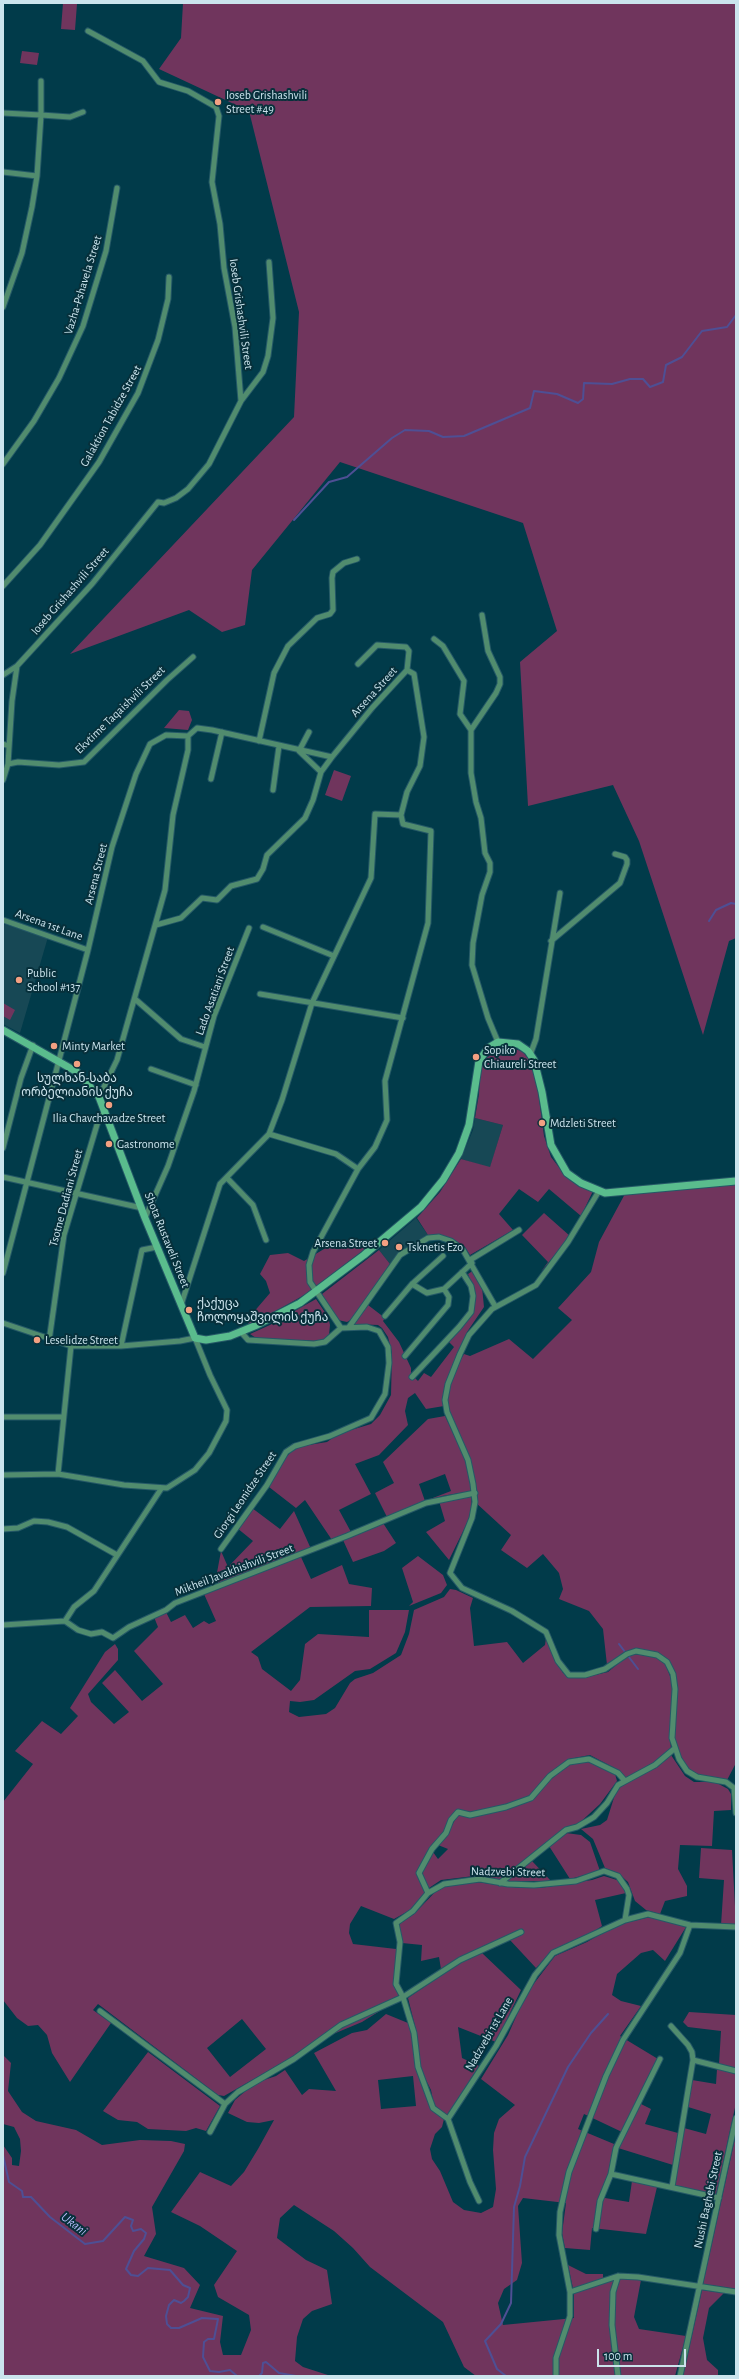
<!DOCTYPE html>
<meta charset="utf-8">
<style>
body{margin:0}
#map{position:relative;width:739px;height:2379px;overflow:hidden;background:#013b4a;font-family:"Alegreya Sans",sans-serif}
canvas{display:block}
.frame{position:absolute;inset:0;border:4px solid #cbe4ed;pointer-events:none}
.scale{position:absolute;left:597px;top:2349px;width:89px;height:18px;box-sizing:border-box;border:2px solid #cbe4ed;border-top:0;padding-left:5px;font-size:12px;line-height:14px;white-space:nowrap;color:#cbe4ed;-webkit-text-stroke:3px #07303b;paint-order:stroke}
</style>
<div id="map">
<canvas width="739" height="2379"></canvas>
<div class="frame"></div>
<div class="scale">100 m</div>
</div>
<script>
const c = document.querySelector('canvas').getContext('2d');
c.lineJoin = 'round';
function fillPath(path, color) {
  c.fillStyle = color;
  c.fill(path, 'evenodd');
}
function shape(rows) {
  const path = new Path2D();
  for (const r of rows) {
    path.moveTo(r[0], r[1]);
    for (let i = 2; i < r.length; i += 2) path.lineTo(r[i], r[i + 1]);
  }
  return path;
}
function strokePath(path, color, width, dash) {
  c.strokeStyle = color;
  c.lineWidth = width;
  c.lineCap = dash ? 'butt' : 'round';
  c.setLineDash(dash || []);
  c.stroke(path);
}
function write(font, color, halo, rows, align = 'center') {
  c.font = font + ' "Alegreya Sans","Noto Sans Georgian",sans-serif';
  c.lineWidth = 4;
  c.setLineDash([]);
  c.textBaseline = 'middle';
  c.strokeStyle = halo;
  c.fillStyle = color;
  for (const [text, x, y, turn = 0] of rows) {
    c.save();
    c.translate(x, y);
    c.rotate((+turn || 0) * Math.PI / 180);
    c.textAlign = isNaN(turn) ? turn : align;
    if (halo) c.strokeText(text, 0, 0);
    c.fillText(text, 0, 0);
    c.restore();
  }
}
fillPath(shape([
 [3,924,48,937,20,1033,3,1024],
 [475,1118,503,1125,490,1168,461,1159,473,1130],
 [416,1218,428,1235,399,1252,390,1264,379,1250]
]), '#174855');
fillPath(shape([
 [63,3,77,4,75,30,61,29],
 [183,3,736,3,736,938,729,941,703,1035,639,841,613,785,528,806,520,662,557,631,523,523,340,462,252,570,245,625,222,632,189,610,70,654,294,417,299,312,249,111,159,69,181,38],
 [22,51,39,53,37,65,20,63],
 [179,710,189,711,192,720,188,730,164,728],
 [334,770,351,776,342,801,325,795],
 [3,1003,15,1010,10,1020,3,1016],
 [500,1048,513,1048,523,1052,530,1061,536,1076,544,1136,551,1157,561,1170,593,1191,581,1216,549,1189,538,1202,519,1189,499,1214,513,1230,470,1255,465,1247,452,1239,439,1235,428,1235,417,1218,440,1192,461,1159,490,1167,503,1125,475,1118,479,1094,480,1069,485,1059],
 [736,1181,736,1763,726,1782,687,1771,672,1738,675,1689,667,1662,657,1655,636,1651,607,1665,603,1629,589,1611,559,1599,563,1589,559,1573,543,1554,527,1568,501,1550,511,1535,475,1502,468,1460,445,1400,454,1370,464,1354,470,1356,509,1339,533,1359,572,1320,558,1308,591,1272,599,1242,626,1192],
 [544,1213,570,1236,540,1273,548,1262,522,1235],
 [353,1240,359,1240,369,1246,306,1294,247,1327,252,1314,270,1293,266,1281,260,1274,270,1255,288,1253,304,1261,334,1243,347,1243],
 [379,1250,390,1264,352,1319,347,1322,338,1320,324,1301,322,1294],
 [474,1270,482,1287,484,1307,467,1332,445,1386,442,1400,444,1406,426,1409,415,1393,408,1398,405,1411,408,1425,379,1455,355,1464,371,1494,339,1510,351,1532,332,1540,305,1500,296,1508,269,1487,284,1459,296,1447,327,1442,338,1434,371,1424,380,1415,391,1395,392,1353,388,1337,382,1328,378,1325,354,1324,368,1305,385,1318,383,1321,399,1342,411,1368,411,1374,418,1381,424,1373,431,1377,454,1347,448,1341,472,1311,472,1285,468,1274],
 [316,1299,328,1317,330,1325,329,1335,325,1339,315,1341,256,1338,250,1334,270,1325],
 [445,1416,465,1458,472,1491,442,1496,387,1517,375,1493,394,1483,383,1462,428,1419],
 [445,1474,451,1491,425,1501,419,1484],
 [471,1495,472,1507,468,1521,449,1560,426,1532,445,1521,439,1501],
 [252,1508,280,1529,294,1511,311,1549,219,1585,216,1578,221,1551,228,1567,253,1541,237,1528],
 [383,1523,396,1543,384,1551,353,1562,343,1540],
 [418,1556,443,1575,447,1585,441,1593,409,1606,413,1602,402,1568],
 [301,1557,311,1579,342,1565,349,1584,372,1588,371,1606,310,1607,251,1652,258,1657,262,1669,291,1691,300,1680,305,1644,318,1634,369,1637,369,1610,409,1610,405,1632,396,1653,370,1669,355,1671,314,1700,300,1702,290,1701,289,1712,299,1717,326,1714,335,1708,350,1683,355,1679,373,1673,401,1655,409,1634,414,1610,444,1597,450,1589,456,1590,473,1598,470,1608,474,1646,507,1642,523,1663,545,1645,546,1638,563,1673,572,1676,586,1677,608,1672,627,1656,634,1654,655,1657,665,1663,673,1684,670,1733,671,1750,655,1763,626,1779,620,1771,590,1755,569,1759,549,1774,529,1797,507,1805,470,1813,458,1810,417,1875,426,1892,410,1910,394,1919,361,1906,350,1924,349,1933,353,1944,396,1949,397,1955,393,1985,401,1994,399,1999,362,2022,331,2035,224,2096,218,2095,98,2004,93,2010,111,2023,70,2082,52,2053,47,2035,38,2025,28,2026,17,2018,3,2000,3,1802,33,1764,15,1751,42,1721,61,1734,78,1716,70,1708,105,1652,115,1644,118,1649,118,1660,88,1694,91,1702,114,1724,129,1712,102,1683,115,1670,142,1701,163,1684,134,1651,158,1627,154,1617,166,1612,171,1622,185,1615,193,1628,204,1621,209,1624,216,1621,204,1594],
 [242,2019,266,2049,230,2077,207,2048],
 [671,1755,685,1776,694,1782,715,1782,728,1789,731,1794,731,1810,714,1811,712,1846,680,1845,678,1869,687,1886,687,1896,665,1901,660,1914,646,1910,635,1901,628,1882,618,1873,605,1868,593,1839,581,1829,600,1825,607,1820,617,1788,643,1772,656,1768],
 [588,1761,615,1774,617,1781,600,1804,575,1827,567,1827,562,1830,499,1881,474,1876,441,1880,429,1888,421,1874,433,1852,438,1859,448,1849,438,1845,447,1835,458,1814,470,1818,532,1800,551,1779,570,1764],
 [566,1833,581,1835,590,1842,600,1871,570,1879,549,1846],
 [701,1848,732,1850,736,1925,721,1925,724,1880,699,1878],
 [532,1861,551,1881,504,1881],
 [604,1876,620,1881,626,1893,595,1900,602,1926,584,1938,550,1953,536,1968,509,1939,523,1933,522,1929,441,1969,439,1957,421,1961,422,1945,402,1943,399,1924,414,1914,440,1887,477,1882,520,1888,540,1888,592,1880],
 [650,1917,686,1927,665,1961,653,1950,641,1953,617,1974,612,1995,621,2001,641,2006,620,2036,658,2059,622,2132,584,2114,578,2129,614,2144,608,2174,599,2197,629,2202,632,2181,657,2187,646,2234,592,2228,590,2250,565,2248,562,2233,566,2203,523,2198,518,2206,522,2263,517,2280,504,2289,498,2303,503,2325,574,2318,574,2293,568,2265,586,2274,603,2274,603,2282,619,2278,641,2280,634,2317,639,2329,686,2336,675,2376,476,2376,464,2367,443,2322,370,2267,353,2248,334,2231,294,2205,280,2218,277,2238,306,2260,327,2270,332,2304,312,2311,303,2319,297,2337,295,2361,303,2367,331,2376,3,2376,3,2145,12,2158,12,2165,19,2166,21,2151,20,2139,14,2127,3,2124,3,2055,11,2063,8,2091,22,2112,36,2121,76,2130,102,2145,140,2140,171,2141,185,2144,184,2151,152,2207,156,2234,144,2256,184,2268,200,2285,190,2308,223,2316,220,2342,223,2355,241,2355,251,2330,249,2315,218,2297,214,2285,237,2251,200,2226,171,2212,200,2172,231,2186,244,2172,258,2149,274,2120,259,2123,247,2122,228,2113,235,2100,255,2083,276,2076,285,2070,302,2095,309,2089,336,2091,314,2053,352,2033,367,2030,386,2014,408,2023,413,2034,418,2073,432,2109,444,2119,442,2127,435,2134,430,2149,432,2159,440,2171,453,2202,464,2210,481,2213,493,2207,496,2189,493,2150,494,2133,499,2119,515,2105,481,2079,508,2035,526,1994,555,1956,587,1942,609,1929,625,1923],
 [413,2076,416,2106,381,2109,378,2080],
 [482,1953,521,1990,496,2042,458,2027,462,2058,479,2066,447,2116,434,2105,431,2090,420,2068,417,2034,408,1998,462,1961],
 [689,2012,736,2015,736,2069,719,2064,721,2031,688,2027,683,2022],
 [148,2052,220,2106,206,2131,196,2128,186,2131,148,2129,137,2122,118,2120,103,2111],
 [717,2069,736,2073,736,2103,716,2195,675,2186,684,2128,706,2134,711,2114,688,2107,692,2080,716,2084],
 [641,2104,651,2109,645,2124,678,2133,673,2165,618,2148],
 [736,2134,736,2289,703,2284],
 [702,2290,724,2293,709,2308,703,2338,707,2360,718,2370,718,2375,683,2376]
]), '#70355d');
strokePath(shape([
 [294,520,329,482,347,477,392,438,405,430,429,431,443,437,464,436,530,408,534,391,557,394,578,403,583,399,584,383,612,384,630,379,643,379,650,387,663,382,666,365,682,357,702,331,727,327,736,315],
 [709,921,716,910,731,903,736,904],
 [619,1644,638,1669],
 [3,2155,9,2182,22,2191,23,2197,31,2197,50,2217,85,2244,103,2241,125,2217,133,2220,131,2226,133,2231,141,2229,146,2233,144,2239,134,2251,126,2269,131,2275,138,2276,148,2268,170,2270,183,2285,190,2288,188,2297,184,2301,181,2303,174,2300,169,2305,166,2316,167,2324,171,2328,179,2328,202,2318,218,2319,214,2339,208,2339,204,2342,203,2357,210,2371,219,2372,230,2370,237,2376],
 [259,2376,262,2373,263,2363,266,2362,279,2373,296,2376],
 [506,2376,497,2369,485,2341,501,2324,511,2303,514,2207,520,2186,525,2157,568,2067,591,2033,608,2014]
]), '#4e4f94', 2);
const minor = shape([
 [41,81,41,115,70,117,83,112],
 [3,113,41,115,37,176,32,207,22,253,3,307],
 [3,172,37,176],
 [241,401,263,372,268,356,273,318,269,262],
 [3,464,34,421,59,378,83,326,106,251,117,188],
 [3,586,40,545,99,462,138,393,158,340,168,299,169,277],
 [482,615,488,651,500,677,500,684,496,693,471,730,471,773,476,802,481,818,485,853,490,863,490,872,482,895,473,943,472,965,488,1018,498,1042],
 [434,639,443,646,464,681,460,714,471,730],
 [358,664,377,645,406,647,409,651,407,670],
 [3,675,17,666],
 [309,732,299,751,321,772],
 [259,741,274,673,288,646,317,618,330,614,333,610,332,578,333,572,344,563,357,559],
 [3,744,9,746],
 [8,764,18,762,59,765,84,762,167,680,193,657],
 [211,779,222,732],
 [3,780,8,764,12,701,17,666,92,584,158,502,164,503,176,498,188,489,209,464,241,401,235,327,224,268,220,224,212,182,219,116,216,107,188,91,159,82,143,61,88,31],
 [273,790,279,746],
 [3,920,88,950],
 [156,925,181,918,202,898,217,900,231,886,257,879,263,869,267,855,305,818,313,800,321,772,332,757,372,708,407,670,414,674,424,737,420,766,407,792,401,815,403,824,431,831,428,923,385,1081,387,1120,375,1147,358,1169,313,1252,309,1265,310,1282,341,1328],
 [263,927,334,956],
 [551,941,620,883,627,864,627,860,625,857,615,854],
 [260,994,403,1018],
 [135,999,181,1039,205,1047],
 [530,1055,536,1039,560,893],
 [151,1069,196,1085],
 [99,1097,117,1060,165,890,173,815,188,750,188,736],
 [269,1134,336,1154,358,1169],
 [3,1148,21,1078,33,1045],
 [3,1177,142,1208],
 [227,1178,253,1205,266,1240],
 [599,1191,568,1242,536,1285,492,1309,469,1335,460,1354,448,1384,445,1400,447,1412,468,1460,473,1484,475,1502,472,1518,450,1573,462,1588,512,1611,546,1632,558,1661,569,1675,585,1675,605,1669,627,1654,636,1651,657,1655,667,1662,673,1674,675,1689,672,1738,679,1759,687,1771,697,1777,726,1782,734,1788,736,1813],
 [145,1218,168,1166,194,1091,214,1016,249,928],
 [470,1260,519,1230],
 [3,1273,88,950,112,847,136,774,150,744,166,735,188,736,197,728,212,730,332,757],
 [412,1284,427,1293,444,1289,472,1263],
 [181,1305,220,1184,269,1134,282,1100,312,1003,371,878,375,814,401,815],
 [385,1316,412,1284,443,1256],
 [3,1323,71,1346,121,1346,180,1341,195,1338,210,1375,227,1410,226,1421,209,1453,195,1470,167,1488,124,1485,58,1474,3,1475],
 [349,1327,400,1255,428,1238,439,1237,451,1241,463,1250,495,1306],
 [49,1341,64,1235,99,1118,105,1112],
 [121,1346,142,1250,157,1247],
 [405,1356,448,1305,449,1297,444,1289],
 [412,1377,459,1327,471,1312,473,1296,471,1286,462,1272],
 [3,1417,63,1417],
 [58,1474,71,1346],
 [3,1529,18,1528,34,1521,48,1522,67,1527,117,1555],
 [221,1549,267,1485,286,1452,295,1446,330,1436,371,1418,385,1394,389,1363,388,1347,379,1331,367,1327,341,1328,325,1342,314,1344,248,1340,241,1332],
 [65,1621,74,1607,94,1591,161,1489],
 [3,1625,65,1621,78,1630,91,1634,102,1632,113,1638,129,1627,166,1610,175,1603,347,1536,426,1503,475,1493],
 [500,1883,566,1830,577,1827,594,1817,607,1803,618,1785,655,1765,674,1749],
 [428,1893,419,1873,432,1849,446,1833,451,1820,458,1812,470,1815,506,1807,531,1798,550,1776,569,1762,589,1759,618,1773,625,1781],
 [100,2011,225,2104],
 [671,2026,688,2045,692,2052,693,2060,672,2187],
 [660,2059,616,2148,611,2174,719,2198],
 [693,2060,736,2071],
 [448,2119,433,2108,418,2067,414,2033,403,1997,396,1984,400,1942,396,1923,413,1911,428,1893,444,1884,480,1879,508,1884,534,1885,576,1881,604,1871,618,1876,627,1889,629,1895,625,1920],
 [210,2132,225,2104,238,2092,294,2059,341,2025,403,1997,460,1960,521,1932],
 [479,2201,470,2182,448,2119,496,2046,535,1975,553,1953,625,1920,648,1914,690,1925,736,1927],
 [596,2229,600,2201,611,2174],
 [618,2276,613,2292,612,2325,618,2376],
 [570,2292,618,2276,638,2277,736,2292],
 [556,2376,556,2358,570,2316,570,2292,559,2235,560,2212,569,2172,606,2076,623,2040,680,1953,690,1925],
 [680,2376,736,2118]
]);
const secondary = shape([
 [3,1030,77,1072,99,1097,145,1218,195,1338,206,1340,230,1336,257,1325,300,1303,364,1255,421,1207,443,1180,459,1153,469,1125,479,1061,488,1048,498,1042,518,1044,528,1051,534,1060,542,1092,551,1145,567,1173,581,1183,605,1193,736,1181]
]);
strokePath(minor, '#255967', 7);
strokePath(secondary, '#255967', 9);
strokePath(minor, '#518c6e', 5);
strokePath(secondary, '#5abc8d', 7);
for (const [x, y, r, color] of [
 [218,102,4,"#f3a082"],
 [19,980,4,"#f3a082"],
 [54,1046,4,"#f3a082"],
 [476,1057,4,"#f3a082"],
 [77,1064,4,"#f3a082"],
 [109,1105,4,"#f3a082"],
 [542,1123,4,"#f3a082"],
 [109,1144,4,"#f3a082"],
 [385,1243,4,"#f3a082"],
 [399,1247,4,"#f3a082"],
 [189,1310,4,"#f3a082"],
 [37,1340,4,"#f3a082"]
]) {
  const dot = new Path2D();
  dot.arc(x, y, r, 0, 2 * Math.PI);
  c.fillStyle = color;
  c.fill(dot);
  strokePath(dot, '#07303b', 1.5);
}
write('12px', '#cbe4ed', '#07303b', [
 ["Ioseb Grishashvili",226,95],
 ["Street #49",226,109],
 ["Public",27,973],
 ["School #137",27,987],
 ["Minty Market",62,1046],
 ["Sopiko",484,1050],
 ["Chiaureli Street",484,1064],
 ["სულხან-საბა",77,1078,"center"],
 ["ორბელიანის ქუჩა",77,1092,"center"],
 ["Ilia Chavchavadze Street",109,1118,"center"],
 ["Mdzleti Street",550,1123],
 ["Gastronome",117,1144],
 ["Arsena Street",377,1243,"right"],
 ["Tsknetis Ezo",407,1247],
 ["ქაქუცა",197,1303],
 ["ჩოლოყაშვილის ქუჩა",197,1317],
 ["Leselidze Street",45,1340]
], 'left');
write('12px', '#cbe4ed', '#07303b', [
 ["Vazha-Pshavela Street",83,285,-73],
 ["Ioseb Grishashvili Street",241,314,82],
 ["Galaktion Tabidze Street",111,416,-61],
 ["Ioseb Grishashvili Street",70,591,-49],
 ["Arsena Street",374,692,-48],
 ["Ekvtime Taqaishvili Street",120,710,-44],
 ["Arsena Street",96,874,-76],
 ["Arsena 1st Lane",49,925,20],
 ["Lado Asatiani Street",215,991,-70],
 ["Tsotne Dadiani Street",66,1198,-75],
 ["Shota Rustaveli Street",167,1240,68],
 ["Giorgi Leonidze Street",245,1495,-56],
 ["Mikheil Javakhishvili Street",234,1570,-21],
 ["Nadzvebi Street",508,1872,1],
 ["Nadzvebi 1st Lane",489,2034,-60],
 ["Nushi Baghebi Street",708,2200,-78]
]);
write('italic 13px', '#b6bbf7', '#07303b', [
 ["Ukani",74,2224,37]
]);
</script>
